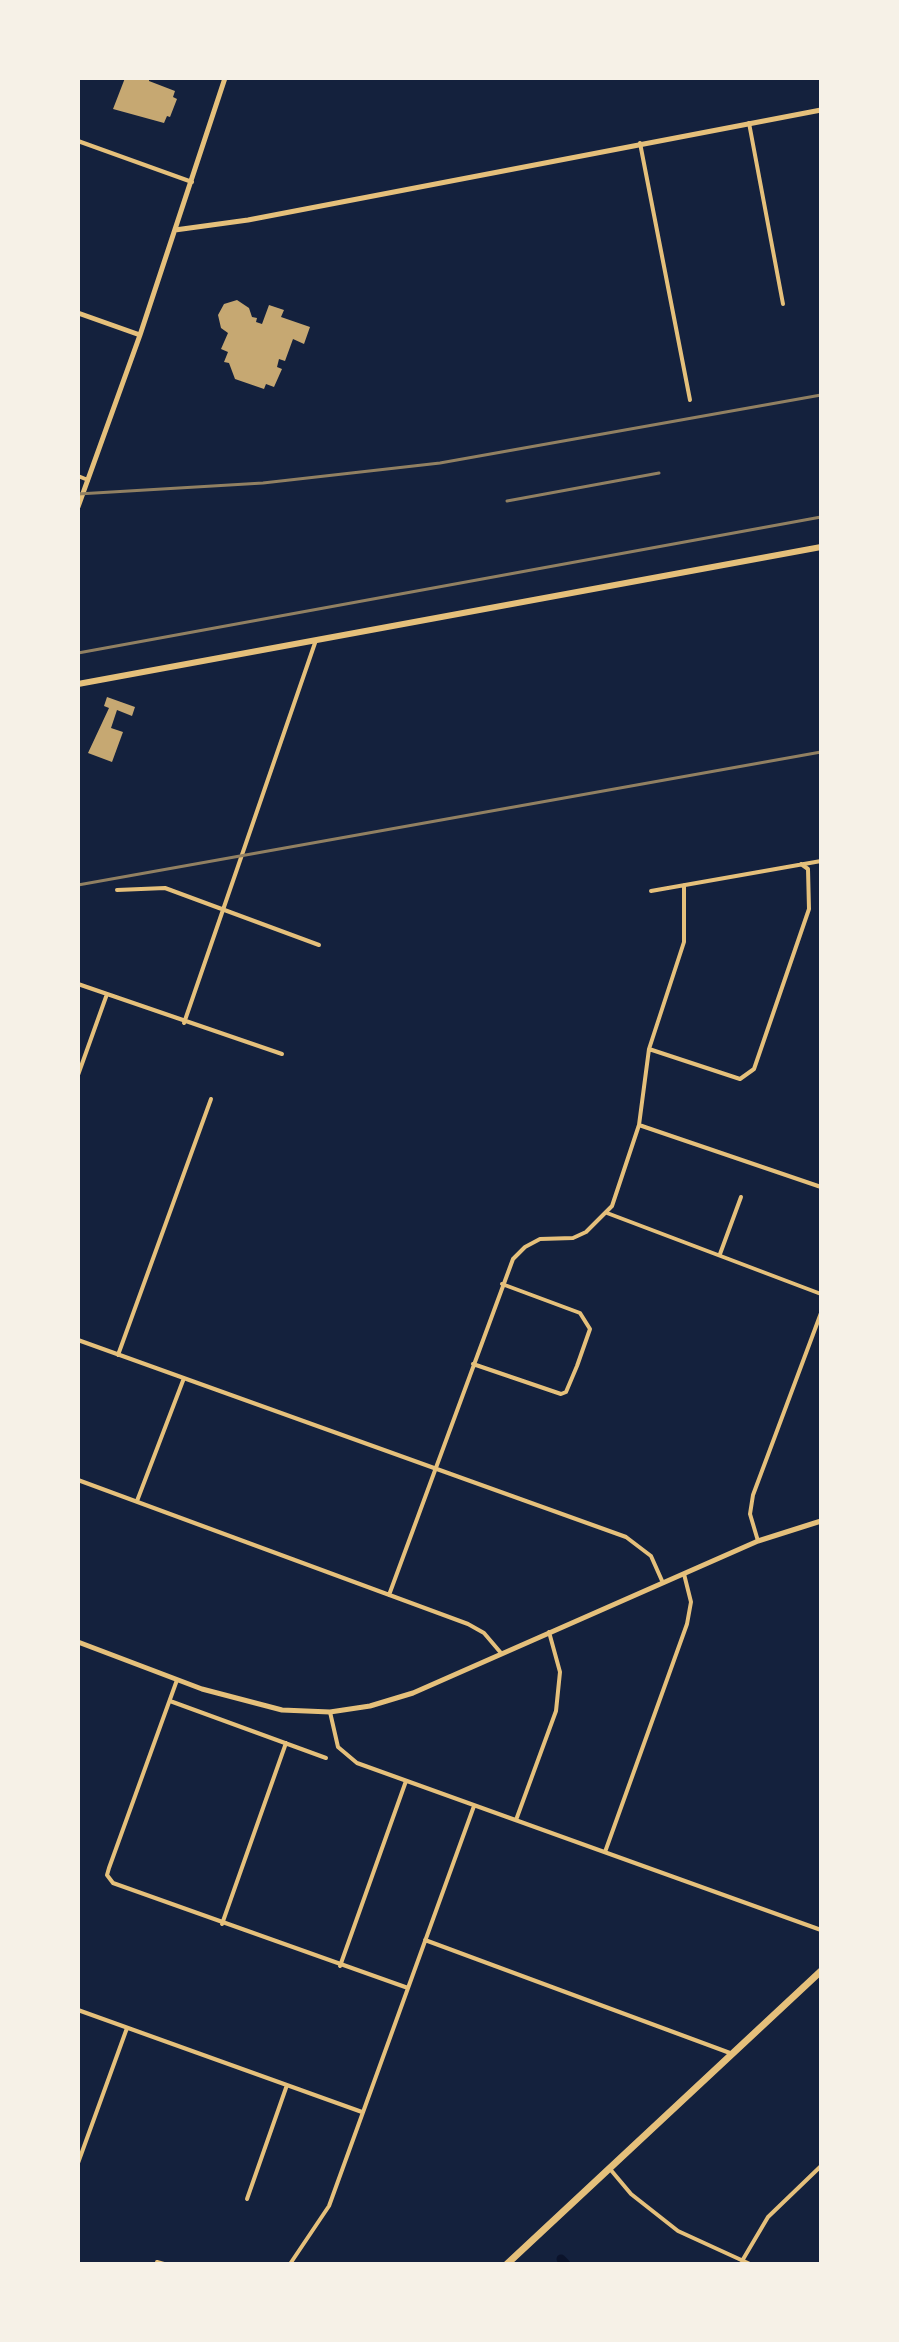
<!DOCTYPE html>
<style>
body{margin:0}
#map{position:relative;width:899px;height:2342px;overflow:hidden;background:#14213d;font-family:Rubik,sans-serif}
canvas{display:block}
.frame{position:absolute;inset:0;border:80px solid #f6f1e7;pointer-events:none}
</style>
<div id="map">
<canvas width="899" height="2342"></canvas>
<div class="frame"></div>
</div>
<script>
const c = document.querySelector('canvas').getContext('2d');
c.lineJoin = 'round';
function shape(rows) {
  const path = new Path2D();
  for (const r of rows) {
    path.moveTo(r[0], r[1]);
    for (let i = 2; i < r.length; i += 2) path.lineTo(r[i], r[i + 1]);
  }
  return path;
}
function strokePath(path, color, width, dash) {
  c.strokeStyle = color;
  c.lineWidth = width;
  c.lineCap = dash ? 'butt' : 'round';
  c.setLineDash(dash || []);
  c.stroke(path);
}
function fillPath(path, color) {
  c.fillStyle = color;
  c.fill(path, 'evenodd');
}
strokePath(shape([
 [561,2259,566,2264]
]), '#0b132b', 9);
fillPath(shape([
 [125,78,149,78,149,81,175,91,173,97,177,99,170,117,167,116,164,123,113,109],
 [237,300,249,308,252,317,257,318,256,322,262,324,269,305,284,310,281,317,310,327,304,344,293,339,285,361,279,359,277,367,282,369,274,387,266,384,264,389,235,379,229,363,224,362,228,352,221,349,228,333,221,328,218,315,224,304],
 [107,697,135,707,132,716,117,710,111,728,123,732,112,762,88,753,109,708,104,706]
]), '#c6a872');
strokePath(shape([
 [749,123,783,304],
 [78,141,192,182],
 [640,143,690,400],
 [78,476,88,480],
 [117,890,165,888,319,945],
 [651,891,821,861],
 [78,984,282,1054],
 [184,1023,316,640],
 [649,1049,740,1079,754,1069,809,909,808,869,801,864],
 [78,1075,107,994],
 [639,1125,821,1187],
 [607,1213,821,1294],
 [720,1254,741,1197],
 [78,1340,626,1537,651,1556,663,1583],
 [118,1355,211,1099],
 [473,1364,561,1394,566,1392,577,1366,590,1329,580,1313,502,1284],
 [78,1480,468,1624,484,1633,501,1653],
 [137,1501,184,1378],
 [758,1541,750,1514,753,1495,821,1313],
 [389,1595,513,1259,525,1247,540,1239,573,1238,586,1232,612,1206,639,1125,649,1049,684,942,684,885],
 [177,1680,109,1868,107,1875,113,1883,408,1988],
 [170,1701,326,1758],
 [330,1712,338,1747,357,1763,821,1930],
 [516,1820,556,1711,560,1672,549,1632],
 [605,1852,687,1624,691,1602,684,1574],
 [222,1924,286,1743],
 [425,1940,730,2053],
 [340,1966,406,1781],
 [78,2010,362,2112],
 [78,2163,127,2028],
 [610,2169,631,2194,678,2231,750,2264],
 [247,2199,287,2085],
 [742,2261,768,2217,821,2166],
 [157,2262,164,2264],
 [290,2264,329,2206,474,1806]
]), '#e5c07b', 4);
strokePath(shape([
 [175,230,248,220,821,110],
 [78,313,140,335],
 [78,507,140,335,225,78],
 [78,1642,202,1689,282,1710,330,1712,370,1706,413,1693,758,1541,821,1521]
]), '#e5c07b', 5);
strokePath(shape([
 [78,684,821,547]
]), '#e5c07b', 6);
strokePath(shape([
 [507,2264,821,1971]
]), '#e5c07b', 7);
strokePath(shape([
 [78,494,263,483,440,463,821,395],
 [507,501,659,473],
 [78,653,821,517],
 [78,885,821,752]
]), '#918062', 3);
</script>
